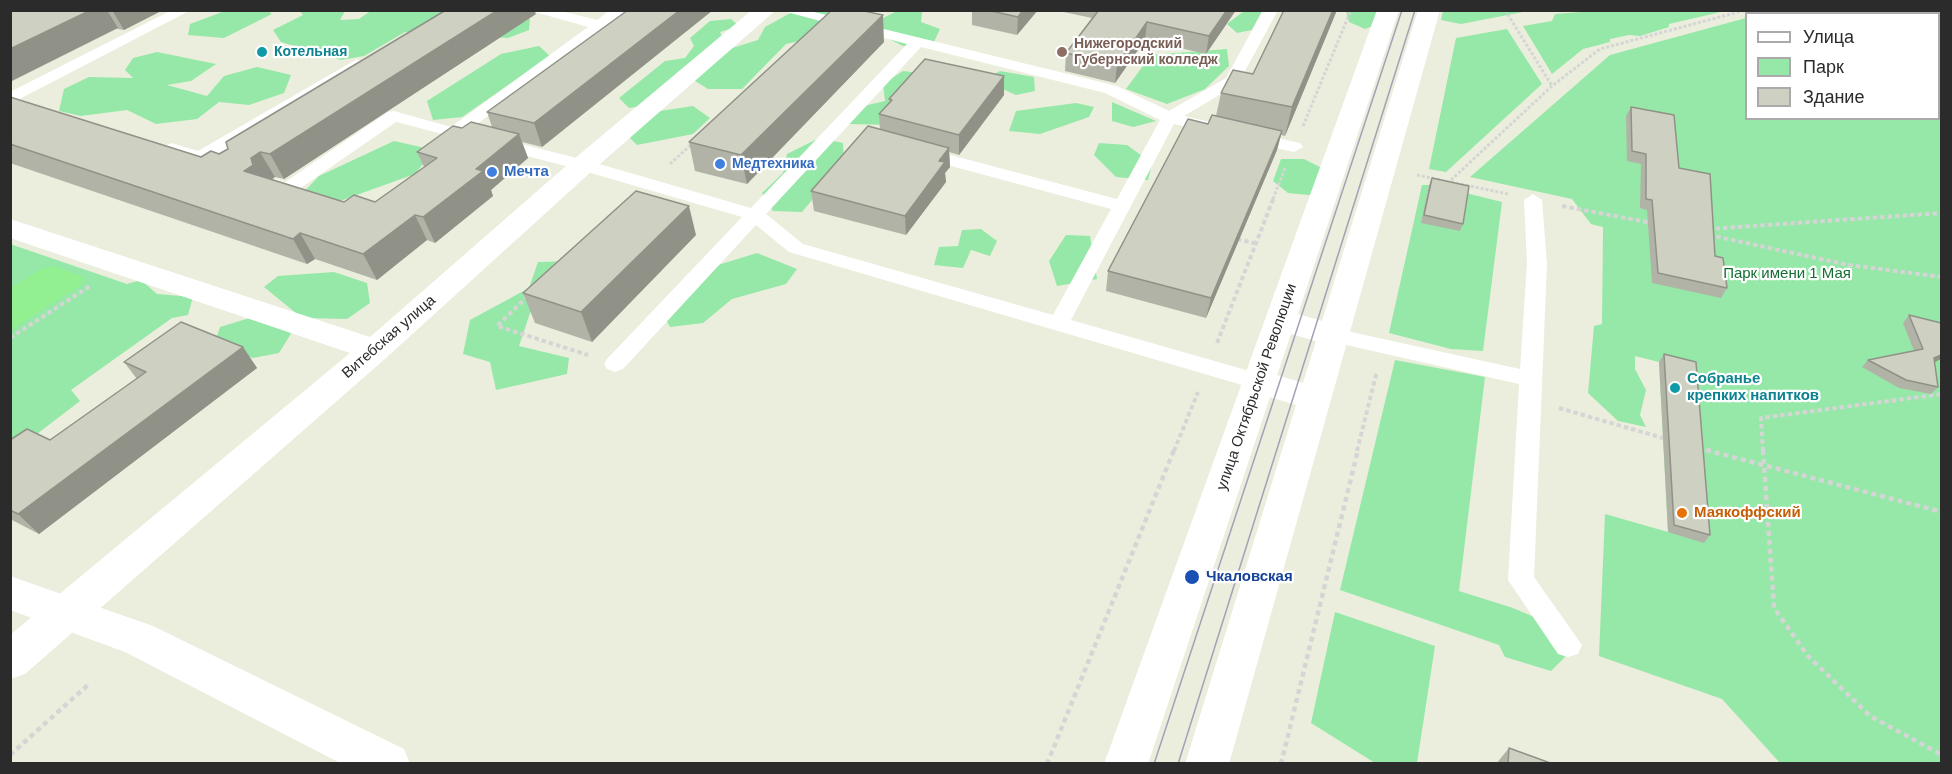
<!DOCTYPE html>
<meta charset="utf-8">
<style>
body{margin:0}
#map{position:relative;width:1952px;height:774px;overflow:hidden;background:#ebeedc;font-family:Arial,sans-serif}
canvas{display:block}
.frame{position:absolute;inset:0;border:12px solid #2b2b2b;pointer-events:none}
.legend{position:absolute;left:1745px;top:12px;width:195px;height:108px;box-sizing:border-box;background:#fff;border:2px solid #aaa;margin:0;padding:8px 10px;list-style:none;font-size:18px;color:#2b2b2b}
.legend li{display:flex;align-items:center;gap:12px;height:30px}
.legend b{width:30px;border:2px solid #aaa}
</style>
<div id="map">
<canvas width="1952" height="774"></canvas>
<div class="frame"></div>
<ul class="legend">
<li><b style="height:8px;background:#fff"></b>Улица</li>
<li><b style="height:16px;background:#95e8a7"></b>Парк</li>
<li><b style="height:16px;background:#ced0c2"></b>Здание</li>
</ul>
</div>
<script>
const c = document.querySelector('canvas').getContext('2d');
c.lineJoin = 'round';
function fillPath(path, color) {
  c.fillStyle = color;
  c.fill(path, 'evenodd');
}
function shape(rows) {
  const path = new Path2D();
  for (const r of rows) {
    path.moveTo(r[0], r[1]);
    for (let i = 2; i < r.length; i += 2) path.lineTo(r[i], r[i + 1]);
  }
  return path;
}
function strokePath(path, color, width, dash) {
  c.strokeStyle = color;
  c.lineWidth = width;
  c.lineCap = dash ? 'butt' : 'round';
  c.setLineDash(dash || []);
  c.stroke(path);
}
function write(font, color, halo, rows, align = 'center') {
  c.font = font + ' Arial,sans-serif';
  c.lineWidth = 4.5;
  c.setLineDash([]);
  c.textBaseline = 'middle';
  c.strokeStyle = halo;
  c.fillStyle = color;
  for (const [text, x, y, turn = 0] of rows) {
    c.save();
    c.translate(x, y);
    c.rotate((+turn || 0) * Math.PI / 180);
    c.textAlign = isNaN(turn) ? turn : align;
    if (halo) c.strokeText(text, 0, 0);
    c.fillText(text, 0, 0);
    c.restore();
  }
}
fillPath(shape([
 [299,10,345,11,340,20,359,19,372,10,494,10,530,19,529,30,508,38,405,32,364,56,341,60,281,42,273,30,303,15],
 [225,11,268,11,272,14,224,38,188,35,190,24],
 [794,11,862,11,865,16,883,18,897,11,922,11,921,22,940,29,934,42,903,46,866,27,786,44,742,89,708,89,692,79,729,49,758,40,765,27],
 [1244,11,1283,11,1262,11,1252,30,1237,33,1227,24],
 [1346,11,1379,11,1378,24,1365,29,1349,22],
 [1443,11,1443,10,1528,11,1461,24,1441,20],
 [1594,11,1594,10,1725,11,1669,24,1669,27,1640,36,1629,35,1610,39,1610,42,1583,49,1552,74,1523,26,1552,21,1555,14],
 [1938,16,1941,16,1941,763,1780,763,1722,699,1599,656,1605,514,1668,532,1659,362,1635,356,1635,369,1646,390,1640,415,1646,427,1618,421,1588,393,1594,326,1602,324,1603,227,1591,224,1572,199,1470,177,1610,55,1746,18,1746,118,1938,118],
 [731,19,739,26,720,32,724,40,653,104,629,108,619,98,665,61,685,58,694,46,690,38,710,21],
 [1507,29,1542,84,1446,172,1429,169,1456,38],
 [539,46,550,56,462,117,433,120,427,101,501,54],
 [1227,49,1229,66,1205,89,1167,104,1126,89,1151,55],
 [157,52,216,64,191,81,167,85,207,96,224,76,257,67,291,75,284,93,249,105,219,102,197,119,156,124,127,110,81,116,59,111,64,89,89,77,133,78,125,70,133,58],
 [903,71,920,73,894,125,849,124,847,110,885,101,883,84],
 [1000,71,1034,77,1035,91,1016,95,983,80],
 [1112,102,1156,121,1133,127,1112,121],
 [1076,103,1094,107,1089,117,1040,134,1009,131,1016,111],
 [693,106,710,118,693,134,637,145,629,137,653,112],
 [819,138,843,143,844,162,802,212,773,211,762,193,783,173,787,154],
 [394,141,434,150,415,174,326,206,299,197,319,176],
 [1099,143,1127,145,1152,163,1148,180,1116,177,1094,155],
 [1281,159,1304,159,1326,170,1319,196,1288,193,1273,181],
 [1422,185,1429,185,1422,223,1466,193,1502,202,1483,351,1451,349,1389,333],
 [981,229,997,241,990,256,971,250,963,268,934,265,939,247,958,246,962,230],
 [1066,235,1090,236,1097,279,1057,286,1049,261],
 [10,244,127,284,141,280,157,294,193,297,188,315,172,318,71,390,80,401,33,437,10,469],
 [757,253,797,269,786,284,732,299,703,323,670,327,659,307,689,274],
 [574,261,581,274,530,313,519,346,569,358,567,374,496,390,490,362,463,354,470,320,529,288,538,262],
 [334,272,367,283,370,303,347,319,302,318,264,287,278,276],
 [253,317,292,332,279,353,253,358,214,345,220,327],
 [1395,360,1485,377,1459,591,1513,608,1534,617,1547,627,1565,657,1551,671,1505,657,1499,645,1340,590],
 [1335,612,1435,646,1417,763,1375,763,1311,723]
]), '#95e8a7');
fillPath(shape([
 [55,266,85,278,81,285,11,330,11,288,41,269]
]), '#92f090');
strokePath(shape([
 [1505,10,1552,86],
 [1938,30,1942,31],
 [1942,39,1942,56],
 [1303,126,1351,10],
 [670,164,693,143],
 [1417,175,1508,194],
 [1451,180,1552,86,1600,49,1746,10],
 [1273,199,1285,168]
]), '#d5d5d5', 3, [3, 2]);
strokePath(shape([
 [1562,206,1652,223],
 [1708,229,1942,213],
 [1709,235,1849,265,1942,277],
 [1237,239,1254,243],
 [528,296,497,326,588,355],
 [10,338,90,286],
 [1217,343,1274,197],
 [1559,408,1663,438],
 [1699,448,1712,451],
 [1174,451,1198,392],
 [1357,451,1377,371],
 [1763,451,1761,418,1942,394]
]), '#d5d5d5', 4, [4.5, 3]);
strokePath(shape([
 [1706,450,1942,512],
 [1763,450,1774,608,1808,656,1870,716,1942,755],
 [10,755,89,684],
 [1047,764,1174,450],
 [1281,764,1358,450]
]), '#d5d5d5', 4.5, [5, 4]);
fillPath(shape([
 [172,10,191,10,10,104,10,92,172,10],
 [528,10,557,10,597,20,610,10,627,10,468,131,589,161,751,208,907,44,779,10,806,10,1117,86,1169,111,1226,78,1263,10,1278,10,1238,84,1184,116,1223,125,1226,129,1223,133,1217,134,1174,124,1071,320,1267,376,1270,382,1267,388,1259,390,789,252,756,225,623,369,615,372,607,369,604,364,607,359,742,217,577,169,396,122,295,192,281,192,270,189,267,185,276,179,285,182,388,112,394,111,451,127,588,27,528,10],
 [921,47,1105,93,1160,120,1117,199,920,147,911,152,914,156,1111,209,1053,315,803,244,766,214,921,47],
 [1888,10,1907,10,1909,14,1890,14,1888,10],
 [357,59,365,64,363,67,206,161,194,161,165,152,162,148,171,143,198,151,357,59],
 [1249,132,1300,143,1303,147,1294,152,1243,141,1240,137,1249,132],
 [1533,194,1542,200,1547,264,1534,577,1582,645,1578,654,1568,657,1558,654,1508,580,1519,384,1333,342,1325,340,1322,335,1325,330,1333,328,1520,369,1527,264,1524,200,1533,194]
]), '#fff');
fillPath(shape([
 [752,10,776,10,592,171,386,358,25,674,10,679,10,635,350,353,10,238,10,219,370,337,574,159,752,10]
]), '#fff');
fillPath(shape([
 [1377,10,1399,10,1298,314,1322,321,1418,10,1440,10,1229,764,1185,764,1296,405,1270,397,1148,764,1104,764,1377,10],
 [1291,334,1316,341,1303,383,1277,375,1291,334],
 [10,576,153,626,404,749,410,764,342,764,125,652,10,610,10,576]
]), '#fff');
strokePath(shape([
 [1154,764,1402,10],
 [1178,764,1415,10]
]), '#a89eb7', 1.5);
fillPath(shape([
 [10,10,163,10,124,30],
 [628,10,713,10,542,147,522,142,528,158,491,190,493,196,435,243,427,240,377,280,315,259,307,264,10,163,10,97,201,157,219,154,536,14,284,179,275,177,272,179,344,202,375,202,424,167,417,152,462,128,492,127,487,112],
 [972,10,1038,10,1017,35,972,25],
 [1054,10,1236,10,1206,54,1145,40,1115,83,1065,71,1066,53,1092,18],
 [1284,10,1337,10,1285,136,1281,135,1277,150,1206,318,1106,291,1108,271,1208,124,1216,116,1221,93,1253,74],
 [884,42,747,184,695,171,689,142],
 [1004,95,959,155,949,152,950,167,945,173,946,182,906,235,814,211,811,191,880,130,879,114,889,103,889,99],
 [1631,107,1679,168,1727,288,1721,298,1652,283,1647,210,1640,208,1641,164,1627,161,1626,116],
 [1432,178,1463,224,1460,231,1421,223,1429,185],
 [696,235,592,342,535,323,523,293],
 [1909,315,1934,362,1938,387,1931,394,1899,388,1862,367,1868,360,1914,351,1903,323],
 [243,347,257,368,39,534,10,519,10,440,50,440,137,379,124,362],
 [1664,354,1710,535,1704,543,1668,532,1659,362],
 [1509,748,1553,764,1496,764]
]), '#b1b3a7');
fillPath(shape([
 [91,10,107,10,118,28,10,82,10,49],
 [112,10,163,10,124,30],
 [498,10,534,10,536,14,284,179,270,154],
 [680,10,713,10,542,147,534,123],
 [1023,10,1038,10,1017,35,1018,17],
 [1227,10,1236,10,1206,54,1209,36],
 [1333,10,1337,10,1285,136,1292,107],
 [883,15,884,42,747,184,741,155],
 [1147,22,1145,40,1115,83,1117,65],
 [1004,76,1004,95,959,155,959,135],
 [1282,131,1277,150,1206,318,1211,298],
 [519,134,528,158,491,190,493,196,435,243,423,217,476,169],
 [949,148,950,167,945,173,946,182,906,235,905,216,939,161],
 [260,152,275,177,266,183,244,171,251,158],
 [689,206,696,235,592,342,581,312],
 [415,215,427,240,377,280,363,254],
 [300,233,315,259,307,264,293,239],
 [243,347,257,368,39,534,18,514],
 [1941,355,1941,359,1927,366,1934,358]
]), '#909288');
const building = shape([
 [10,10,91,10,10,49,10,10],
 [446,10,498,10,270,154,260,152,251,158,253,165,244,171,344,202,354,195,375,202,437,158,417,152,453,126,462,128,471,122,519,134,476,169,483,171,423,217,415,215,363,254,300,233,293,239,10,144,10,97,201,157,211,151,219,154,228,149,226,142,446,10],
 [628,10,680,10,534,123,487,112,628,10],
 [832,10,859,10,883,15,741,155,689,142,832,10],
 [987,10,1023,10,1018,17,987,10],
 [1099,10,1227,10,1209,36,1147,22,1117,65,1066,53,1099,10],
 [1284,10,1333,10,1292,107,1221,93,1233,70,1253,74,1284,10],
 [925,59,1004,76,959,135,879,114,892,100,889,99,925,59],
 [1631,107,1674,115,1679,168,1710,174,1715,256,1723,258,1727,288,1658,273,1652,200,1646,199,1646,154,1632,151,1631,107],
 [1212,115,1282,131,1211,298,1108,271,1188,119,1208,124,1212,115],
 [868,126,949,148,939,161,945,162,905,216,811,191,868,126],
 [1432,178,1469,186,1463,224,1424,215,1432,178],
 [636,191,689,206,581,312,523,293,636,191],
 [1909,315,1941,323,1941,355,1934,358,1938,387,1906,380,1868,360,1923,349,1909,315],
 [181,322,243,347,18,514,10,510,10,440,27,429,50,440,146,372,124,362,181,322],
 [1664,354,1696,362,1710,535,1674,525,1664,354],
 [1509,748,1553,764,1508,764,1509,748]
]);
fillPath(building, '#ced0c2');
strokePath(building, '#909288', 1.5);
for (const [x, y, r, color] of [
 [262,52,6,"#0f9aa8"],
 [1062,52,6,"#8d6e63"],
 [720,164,6,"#3f7fe0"],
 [492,172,6,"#3f7fe0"],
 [1675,388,6,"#0f9aa8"],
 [1682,513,6,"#e8710a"],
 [1192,577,8,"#1a4fb4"]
]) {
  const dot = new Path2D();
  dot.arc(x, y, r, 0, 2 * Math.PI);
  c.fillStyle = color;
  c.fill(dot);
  strokePath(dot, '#fff', 2);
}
write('bold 14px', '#785e54', '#fff', [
 ["Нижегородский",1074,44],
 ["Губернский колледж",1074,60]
], 'left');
write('bold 14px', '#0d838f', '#fff', [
 ["Котельная",274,52]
], 'left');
write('bold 14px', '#366cbe', '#fff', [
 ["Медтехника",732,164]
], 'left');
write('bold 15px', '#366cbe', '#fff', [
 ["Мечта",504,172]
], 'left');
write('15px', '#156d34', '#fff', [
 ["Парк имени 1 Мая",1787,274]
]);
write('15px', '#2b2b2b', '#fff', [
 ["Витебская улица",389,337,-41],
 ["улица Октябрьской Революции",1257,387,-71]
]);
write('bold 15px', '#0d838f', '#fff', [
 ["Собранье",1687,379],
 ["крепких напитков",1687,396]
], 'left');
write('bold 15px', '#c56008', '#fff', [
 ["Маякоффский",1694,513]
], 'left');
write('bold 15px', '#164399', '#fff', [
 ["Чкаловская",1206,577]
], 'left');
</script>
